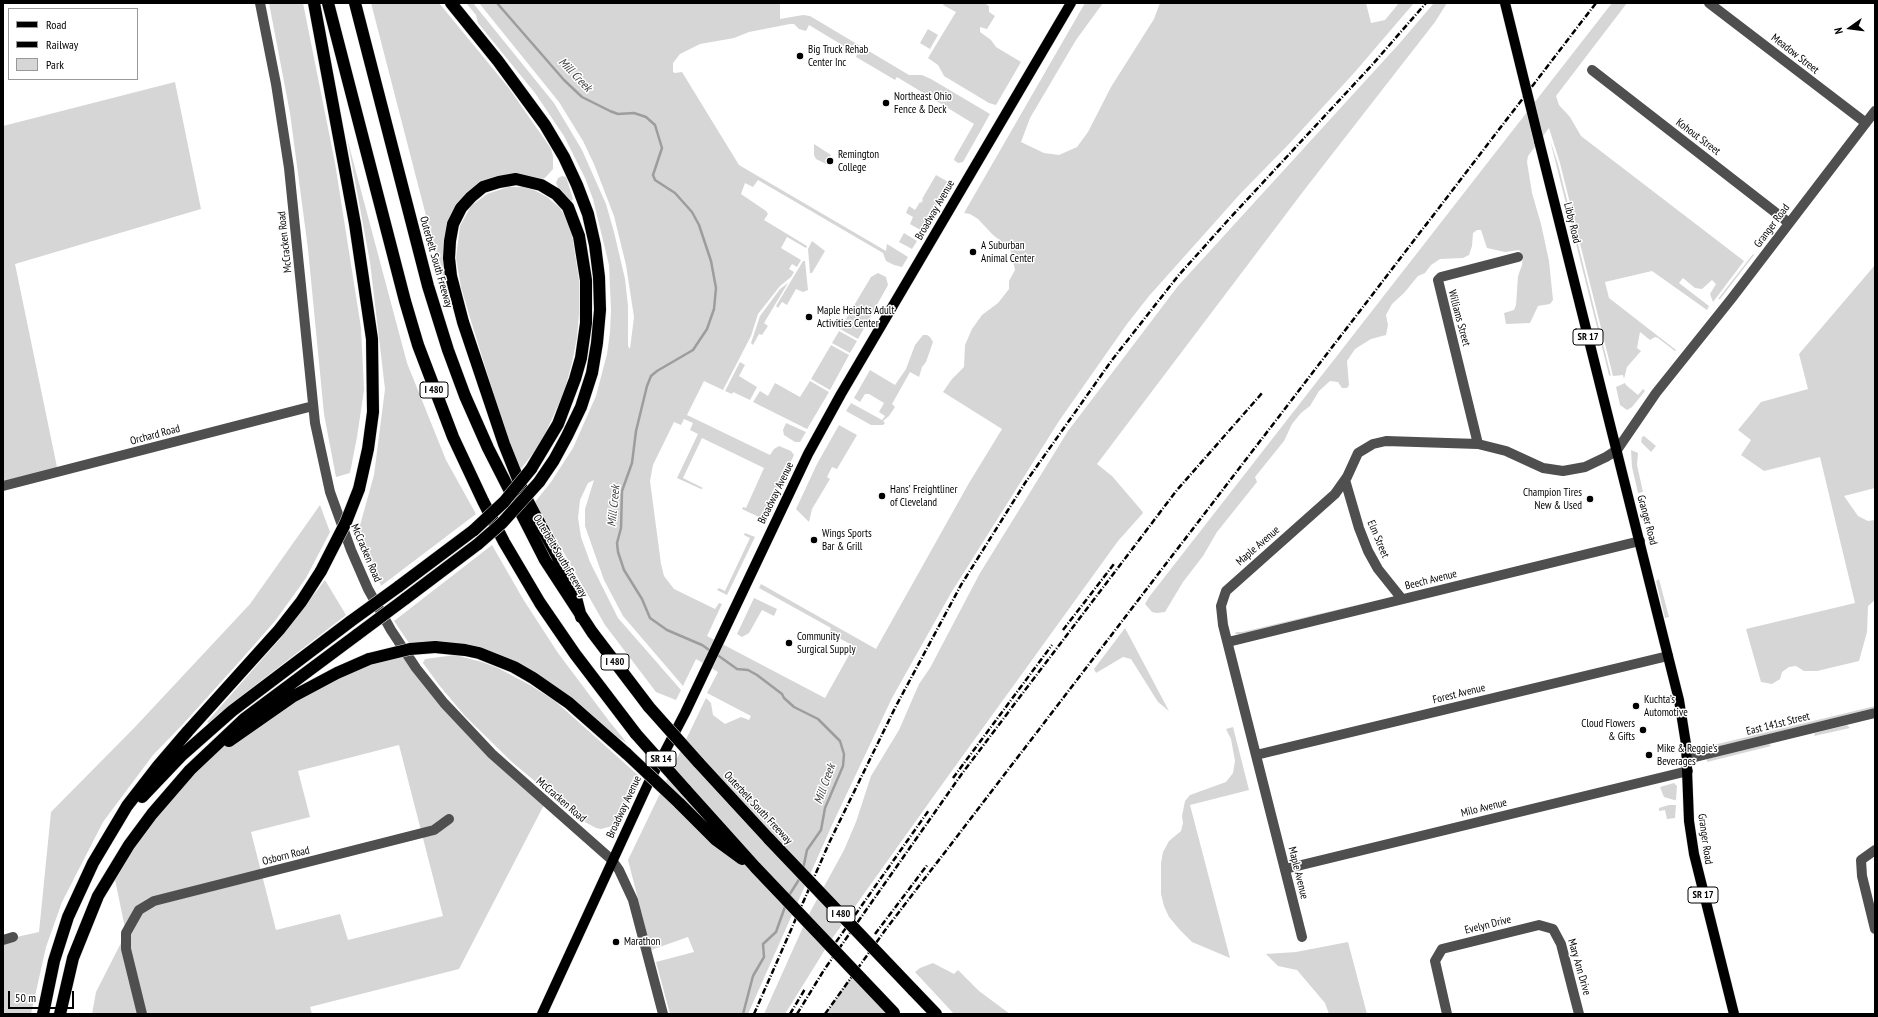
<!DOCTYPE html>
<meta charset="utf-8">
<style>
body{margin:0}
#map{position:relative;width:1878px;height:1017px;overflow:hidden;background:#fff;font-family:"PT Sans Narrow",sans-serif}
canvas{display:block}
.frame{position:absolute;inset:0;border:4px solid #000;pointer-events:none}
.legend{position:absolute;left:8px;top:8px;width:130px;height:72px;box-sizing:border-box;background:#fff;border:1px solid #999;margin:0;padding:5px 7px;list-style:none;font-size:12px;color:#000}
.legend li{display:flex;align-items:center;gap:8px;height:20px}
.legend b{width:20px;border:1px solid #999}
.north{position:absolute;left:1830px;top:8px;width:40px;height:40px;-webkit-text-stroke:3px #fff;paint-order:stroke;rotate:256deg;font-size:11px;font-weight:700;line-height:16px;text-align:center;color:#000}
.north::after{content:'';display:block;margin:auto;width:14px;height:18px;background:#000;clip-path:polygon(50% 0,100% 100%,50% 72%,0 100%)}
.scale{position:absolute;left:8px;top:991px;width:66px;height:18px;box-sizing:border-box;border:2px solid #000;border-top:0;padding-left:5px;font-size:12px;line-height:14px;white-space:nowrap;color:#000;-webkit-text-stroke:3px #fff;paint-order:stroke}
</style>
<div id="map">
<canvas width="1878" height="1017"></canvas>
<div class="frame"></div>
<ul class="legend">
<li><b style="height:5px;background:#000"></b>Road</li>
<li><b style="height:5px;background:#000"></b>Railway</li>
<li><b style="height:11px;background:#d6d6d6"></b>Park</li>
</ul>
<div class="north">N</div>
<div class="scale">50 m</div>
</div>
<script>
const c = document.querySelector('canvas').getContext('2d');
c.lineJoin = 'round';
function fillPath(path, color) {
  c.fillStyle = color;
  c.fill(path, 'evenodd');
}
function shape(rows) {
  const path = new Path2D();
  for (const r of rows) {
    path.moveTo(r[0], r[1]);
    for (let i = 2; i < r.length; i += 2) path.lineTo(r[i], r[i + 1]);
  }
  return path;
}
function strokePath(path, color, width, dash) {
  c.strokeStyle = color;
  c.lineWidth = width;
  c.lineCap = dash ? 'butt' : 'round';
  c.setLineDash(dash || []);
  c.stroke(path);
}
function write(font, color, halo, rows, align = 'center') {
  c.font = font + ' "PT Sans Narrow",sans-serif';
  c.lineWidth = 3;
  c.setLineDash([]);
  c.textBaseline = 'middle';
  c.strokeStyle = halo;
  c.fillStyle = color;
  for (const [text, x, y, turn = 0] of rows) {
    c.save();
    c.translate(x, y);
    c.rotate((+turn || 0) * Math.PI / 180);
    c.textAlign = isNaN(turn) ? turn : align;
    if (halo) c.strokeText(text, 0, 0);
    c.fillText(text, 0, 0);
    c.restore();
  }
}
fillPath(shape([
 [269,3,303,3,335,163,361,328,364,390,357,437,350,473,336,477,324,414,308,249,290,113],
 [371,3,439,3,508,87,543,137,551,149,553,156,553,169,545,178,541,179,516,174,493,177,471,189,456,204,447,226,445,240,451,299,448,298,439,266],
 [466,3,473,3,554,103,582,150,606,204,614,232,625,279,628,306,628,346,630,349,634,317,626,265,614,216,594,164,583,141,559,102,479,3,780,3,780,19,803,15,810,16,909,75,922,75,931,79,990,114,963,162,958,163,954,160,955,157,974,124,897,77,895,80,856,57,857,54,809,25,806,31,799,29,794,24,790,24,749,32,734,38,700,44,680,54,673,63,673,72,675,73,682,72,739,165,886,251,887,244,908,257,902,267,894,265,886,261,883,253,758,180,753,187,745,183,741,194,766,211,768,214,764,220,807,246,806,248,787,237,781,248,801,260,797,267,792,264,789,269,794,272,791,277,780,286,758,314,751,336,723,390,704,381,687,415,770,455,774,449,779,446,791,451,794,455,763,519,742,509,743,507,746,508,764,468,702,438,683,478,703,488,701,489,677,478,698,434,690,430,693,423,684,419,681,425,674,422,653,465,650,481,661,564,664,576,674,589,715,609,719,603,722,604,707,636,825,698,854,646,829,633,831,628,759,588,761,584,876,649,969,483,1002,429,943,392,952,379,964,367,965,345,972,329,982,315,998,303,1009,289,1009,281,1015,270,1010,248,993,235,978,219,970,214,964,213,1085,3,1103,3,1076,40,1030,118,1021,142,1044,153,1059,155,1077,147,1088,132,1111,87,1154,19,1160,3,1366,3,1371,23,1385,20,1399,3,1414,3,1354,73,1288,145,1241,193,1149,296,1127,324,1059,421,951,593,892,698,832,825,748,1014,670,1014,656,962,694,952,688,937,651,950,628,860,706,698,711,703,713,715,725,724,741,717,749,720,751,716,707,693,718,672,696,659,683,686,623,616,604,580,585,526,585,509,594,480,588,483,580,500,578,518,581,537,590,562,618,618,681,690,676,700,656,692,605,625,535,502,551,482,573,448,596,396,607,354,610,332,611,310,609,265,593,199,585,178,564,136,535,93,478,23,476,15],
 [944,3,984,3,989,6,989,12,995,16,987,29,980,27,980,32,991,40,996,47,1021,62,996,105,989,103,944,76,938,65,928,58,956,12,943,5],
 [1434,3,1447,3,1435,22,1305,189,1097,464,1112,476,1142,511,1143,513,1118,541,933,797,831,940,785,1014,764,1014,808,916,844,850,856,822,871,776,899,730,919,684,930,668,980,573,1068,431,1178,286,1398,45],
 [1612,3,1627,3,1556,96,1559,105,1570,117,1581,136,1744,261,1713,302,1710,294,1716,284,1712,280,1702,289,1695,288,1683,278,1679,283,1709,306,1707,310,1652,271,1605,282,1609,298,1676,350,1675,351,1658,338,1655,337,1650,340,1640,332,1637,348,1641,351,1627,367,1624,379,1623,375,1613,376,1560,163,1549,128,1528,156,1527,162,1532,193,1541,224,1549,261,1553,300,1550,304,1538,306,1530,323,1506,324,1504,313,1514,310,1516,305,1518,276,1522,265,1523,256,1519,250,1505,252,1487,248,1481,230,1477,230,1473,233,1472,246,1469,255,1463,258,1440,259,1431,265,1425,273,1418,276,1404,293,1392,304,1386,315,1388,325,1386,335,1371,339,1355,349,1347,361,1349,385,1347,388,1342,388,1338,382,1330,381,1319,391,1310,406,1301,413,1292,424,1284,441,1255,477,1257,482,1217,532,1203,556,1183,582,1165,612,1157,613,1152,612,1145,604,1149,597],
 [928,29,938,35,930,49,920,43],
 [175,82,201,209,15,264,58,472,3,487,3,126],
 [347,138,407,363,446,460,476,514,381,586,359,529,374,475,385,389,370,262],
 [1550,140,1558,164,1611,376,1609,375],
 [814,144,831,155,826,164,816,159,814,155],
 [936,175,950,183,922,231,910,224,913,217,906,213,909,206,915,210,920,202,921,203,923,200,922,199],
 [562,176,566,177,568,183,573,199,571,201,560,191,556,183,558,178],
 [508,187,524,187,536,191,547,197,560,208,567,220,572,234,579,280,579,314,577,337,572,363,564,392,546,432,534,452,520,470,503,424,471,321,461,287,456,258,460,226,471,206,487,194],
 [904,233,917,241,912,249,899,242],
 [812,241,825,251,812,273,810,273,808,249],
 [1753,254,1754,255,1720,299,1718,299],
 [803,261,805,261,808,290,803,292,796,289,787,305,782,302,778,308,776,306],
 [1875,265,1875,488,1844,496,1858,516,1868,521,1875,520,1875,600,1868,606,1867,632,1859,661,1817,671,1804,671,1796,666,1789,667,1782,672,1780,679,1772,684,1761,682,1746,629,1855,603,1820,457,1764,471,1741,455,1751,440,1738,430,1761,402,1808,389,1799,354],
 [878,273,886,277,888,285,858,339,840,329,871,277],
 [788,283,764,323,768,326,762,335,759,334,753,345,751,343,760,316,780,289],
 [839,331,857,341,850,353,832,343],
 [923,335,927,335,930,337,933,342,926,362,922,367,919,377,910,372,892,404,895,407,889,416,883,421,885,423,883,425,871,425,846,411,851,403,882,420,885,416,879,412,884,403,869,394,865,394,860,402,854,398,870,370,895,385,906,369,915,345],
 [831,345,849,355,830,390,811,379],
 [740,362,745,365,739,376,757,387,750,400,733,392,732,394,725,391],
 [810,381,829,392,807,429,753,402,760,391,768,396,775,383,800,397],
 [1625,383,1626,385,1638,395,1643,389,1645,391,1632,407,1627,410,1620,405,1616,387],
 [786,423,806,432,800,442,795,442,784,435,783,430],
 [839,425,857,435,837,469,832,467,827,477,830,479,812,509,809,522,796,509,817,464],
 [1644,436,1656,446,1651,452,1641,442,1642,437],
 [1631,450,1638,453,1637,465,1643,492,1638,493,1632,467],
 [320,505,330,532,306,578,275,621,239,662,184,723,153,755,103,822,62,902,46,947,31,1014,3,1014,3,940,39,932,51,812,135,727,250,604],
 [745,533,755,537,727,595,717,590,719,588,725,591,750,538,744,535],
 [492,545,523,599,558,653,609,721,627,743,609,732,565,693,531,671,421,642,409,643,394,621],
 [1659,579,1669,617,1665,618,1656,581],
 [325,580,346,615,232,703,209,723,207,722,279,640],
 [1391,597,1240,634,1235,634,1236,632,1242,632],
 [754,598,777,609,774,616,762,610,749,633,742,637,737,634],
 [1125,628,1134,645,1169,711,1158,702,1131,659,1123,657,1096,673,1094,669],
 [405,652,416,668,545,803,459,969,310,1007,312,1014,92,1014,96,992,126,933,113,870,190,770,267,714,318,682],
 [399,745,443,916,348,940,340,914,276,930,251,832,310,817,298,771],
 [455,655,482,662,498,668,530,685,555,701,639,776,624,809,612,826,601,829,596,828,581,820,512,762,465,716,439,685,423,663,425,659],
 [1875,706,1875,708,1704,750,1701,750,1701,748],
 [1847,725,1850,728,1814,736,1815,733],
 [1233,727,1249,790,1190,805,1230,958,1192,942,1180,930,1169,917,1164,906,1161,894,1161,863,1163,852,1169,841,1181,831,1183,823,1182,816,1185,801,1190,795,1226,782,1233,773,1235,761,1231,739,1226,729],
 [1769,744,1771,746,1707,762,1707,759],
 [1674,783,1677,786,1676,800,1674,800,1664,797,1660,787],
 [1669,805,1676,805,1675,818,1667,819,1665,810,1659,811,1659,808],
 [1348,942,1367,1014,1329,1014,1325,1003,1297,970,1278,966,1266,954,1296,952],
 [933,963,954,974,958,970,979,991,1010,1014,954,1014,915,972,920,968],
 [855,971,895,1014,825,1014]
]), '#d6d6d6');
strokePath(shape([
 [497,3,564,80,582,97,610,111,618,114,634,113,646,117,655,125,662,148,653,175,655,180,675,193,692,212,699,225,711,261,716,288,714,309,707,329,693,350,657,371,651,376,647,386,636,431,632,463,622,491,621,528,617,543,618,552,624,570,642,599,650,618,667,630,702,645,712,652],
 [716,654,737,669,748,670,757,675,782,694,784,698,794,707,818,719,840,741,844,754,843,766,825,808,821,830,807,850,803,869],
 [788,897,800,878],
 [743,1014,753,976,764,957,763,944,776,932,786,904]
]), '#9d9d9d', 2.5);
const major = shape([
 [1539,141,1679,700,1686,744,1689,821,1694,854,1734,1014],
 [542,1014,648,784,685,713,808,454,841,394,1071,3]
]);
const highway = shape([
 [314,3,355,224,372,339,373,412,368,449,359,489],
 [328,3,405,301,418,345,453,437,483,501,504,542,540,603,575,654,636,734],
 [355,3,428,286,448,350,465,396,488,448,545,560,592,632,649,707],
 [451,3,498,61,545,125,564,157,577,185,588,214,595,245,599,277,600,310,597,343,592,373,581,407,567,436,554,460,539,482],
 [531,469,558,424,575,379,581,358,586,323,586,280,579,236,568,207,556,194,541,185,516,179,499,182,483,187,471,197,461,208,453,224,450,241,449,258,451,276,463,322,504,444,524,494,573,586,581,617],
 [398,587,474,530],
 [405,599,478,544],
 [435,647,465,650,479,653,514,667,533,678,569,703,627,754],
 [229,741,292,697,337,673,369,659],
 [698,762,769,839],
 [685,789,756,868],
 [142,797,181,756,232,711,351,621],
 [679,803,716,840,742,859],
 [913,990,936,1014],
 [43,1014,54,961,68,917,93,863,127,806,158,766,188,731,279,630,301,602,321,571],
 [60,1014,73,958,98,896,129,845,152,814,190,770,244,719,358,634]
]);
strokePath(major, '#dbdbdb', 11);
strokePath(highway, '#dbdbdb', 13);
strokePath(shape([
 [260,3,276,84,289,168,315,423,330,492,351,550,368,589,391,630,416,668,444,703,492,754,612,860,619,870,633,900,663,1014],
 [1709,3,1866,123],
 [1592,70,1789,223],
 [1478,444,1438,280,1441,277,1518,257],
 [1345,480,1359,528,1368,551,1378,569,1402,599],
 [3,486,313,406],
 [1228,642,1640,541],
 [1256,755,1668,656],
 [1687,759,1875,713],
 [1875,850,1861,860,1862,876,1875,929],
 [1285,869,1688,771],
 [1302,937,1223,625,1221,606,1226,591,1335,494,1347,477,1358,453,1373,444,1386,441,1478,444,1506,451,1543,468,1563,471,1585,467,1606,457,1617,450,1656,393,1732,298,1875,111],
 [3,940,13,937],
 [142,1014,126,949,126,933,139,910,154,901,434,830,449,819],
 [1447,1014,1435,961,1442,949,1539,925,1553,929,1561,944,1579,1014]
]), '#4f4f4f', 10);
strokePath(major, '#000', 10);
strokePath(highway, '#000', 12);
strokePath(shape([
 [1063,630,1114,564],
 [953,778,1052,645],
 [875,934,928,864],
 [836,942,929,810],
 [754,1014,830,841,896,706,961,585,1025,483,1112,360,1178,276,1230,218,1372,65,1426,3],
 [790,1014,805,989],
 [797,1014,824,970,961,775,1013,706,1177,490,1263,392],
 [825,1014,886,929,1596,3]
]), '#000', 2.5, [6, 2, 1, 2]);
const majorBridge = shape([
 [1505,3,1539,141]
]);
const highwayBridge = shape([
 [474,530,504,502,531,469],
 [478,544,502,523,539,482],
 [321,571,346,522,359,489],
 [351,621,398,587],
 [358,634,405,599],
 [369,659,410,649,435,647],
 [649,707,698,762],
 [636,734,685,789],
 [627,754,679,803],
 [769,839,913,990],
 [756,868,894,1013]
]);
strokePath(majorBridge, '#dbdbdb', 11, []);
strokePath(highwayBridge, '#dbdbdb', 13, []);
strokePath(majorBridge, '#000', 10);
strokePath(highwayBridge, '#000', 12);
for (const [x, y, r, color] of [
 [800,56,4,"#000"],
 [886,103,4,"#000"],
 [830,161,4,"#000"],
 [973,252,4,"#000"],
 [809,317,4,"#000"],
 [882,496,4,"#000"],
 [1590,499,4,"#000"],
 [814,540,4,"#000"],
 [789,643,4,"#000"],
 [1636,706,4,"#000"],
 [1643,730,4,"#000"],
 [1649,755,4,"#000"],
 [616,942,4,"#000"]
]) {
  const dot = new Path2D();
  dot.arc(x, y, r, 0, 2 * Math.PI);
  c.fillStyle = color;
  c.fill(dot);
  strokePath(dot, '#fff', 1.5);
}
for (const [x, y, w] of [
 [1588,337,30],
 [434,390,28],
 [615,662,28],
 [661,759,30],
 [1703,895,30],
 [841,914,28]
]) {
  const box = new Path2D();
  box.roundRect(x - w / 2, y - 8, w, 16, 3);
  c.fillStyle = '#fff';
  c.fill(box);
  strokePath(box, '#000', 1);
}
write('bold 10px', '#000', null, [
 ["SR 17",1588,337],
 ["I 480",434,390],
 ["I 480",615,662],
 ["SR 14",661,759],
 ["SR 17",1703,895],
 ["I 480",841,914]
]);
write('11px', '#000', '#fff', [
 ["Big Truck Rehab",808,50],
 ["Center Inc",808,63],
 ["Northeast Ohio",894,97],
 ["Fence & Deck",894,110],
 ["Remington",838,155],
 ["College",838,168],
 ["A Suburban",981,246],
 ["Animal Center",981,259],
 ["Maple Heights Adult",817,311],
 ["Activities Center",817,324],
 ["Hans’ Freightliner",890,490],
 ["of Cleveland",890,503],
 ["Champion Tires",1582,493,"right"],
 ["New & Used",1582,506,"right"],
 ["Wings Sports",822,534],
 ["Bar & Grill",822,547],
 ["Community",797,637],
 ["Surgical Supply",797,650],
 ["Kuchta’s",1644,700],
 ["Automotive",1644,713],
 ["Cloud Flowers",1635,724,"right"],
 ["& Gifts",1635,737,"right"],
 ["Mike & Reggie’s",1657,749],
 ["Beverages",1657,762],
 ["Marathon",624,942]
], 'left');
write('11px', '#000', '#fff', [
 ["Meadow Street",1795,54,38],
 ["Kohout Street",1698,137,37],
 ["Broadway Avenue",935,210,-60],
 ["Libby Road",1572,223,76],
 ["Granger Road",1772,226,-53],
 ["McCracken Road",285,242,-96],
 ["Outerbelt South Freeway",436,262,74],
 ["Williams Street",1459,318,75],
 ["Orchard Road",155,435,-15],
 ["Broadway Avenue",776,493,-64],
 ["Granger Road",1647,520,75],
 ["Elm Street",1378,539,67],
 ["Maple Avenue",1258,546,-41],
 ["McCracken Road",366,553,67],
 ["Outerbelt South Freeway",560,556,59],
 ["Beech Avenue",1431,580,-14],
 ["Forest Avenue",1459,694,-14],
 ["East 141st Street",1778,724,-14],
 ["McCracken Road",561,800,41],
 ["Broadway Avenue",624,807,-65],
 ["Outerbelt South Freeway",758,808,47],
 ["Milo Avenue",1484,808,-14],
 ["Granger Road",1705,839,82],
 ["Osborn Road",286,856,-14],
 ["Maple Avenue",1298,873,76],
 ["Evelyn Drive",1488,925,-14],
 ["Mary Ann Drive",1579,967,74]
]);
write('italic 12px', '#3e3e3e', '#fff', [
 ["Mill Creek",575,75,46],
 ["Mill Creek",614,506,-84],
 ["Mill Creek",825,784,-70]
]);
</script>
